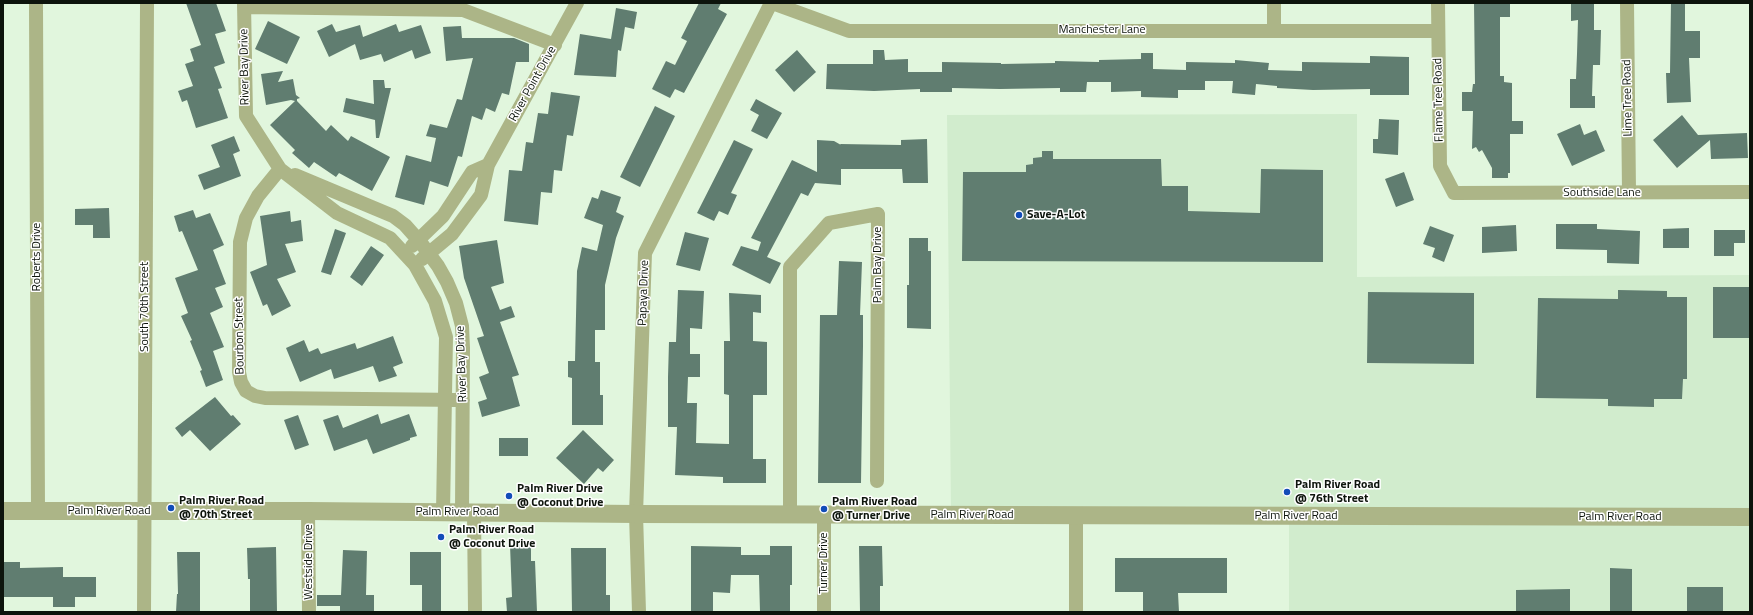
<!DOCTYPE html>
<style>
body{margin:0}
#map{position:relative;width:1753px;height:615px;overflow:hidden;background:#e1f6dd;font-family:"Titillium Web",sans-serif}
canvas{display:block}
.frame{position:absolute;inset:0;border:4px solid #0d140c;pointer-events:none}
</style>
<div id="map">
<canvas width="1753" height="615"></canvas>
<div class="frame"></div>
</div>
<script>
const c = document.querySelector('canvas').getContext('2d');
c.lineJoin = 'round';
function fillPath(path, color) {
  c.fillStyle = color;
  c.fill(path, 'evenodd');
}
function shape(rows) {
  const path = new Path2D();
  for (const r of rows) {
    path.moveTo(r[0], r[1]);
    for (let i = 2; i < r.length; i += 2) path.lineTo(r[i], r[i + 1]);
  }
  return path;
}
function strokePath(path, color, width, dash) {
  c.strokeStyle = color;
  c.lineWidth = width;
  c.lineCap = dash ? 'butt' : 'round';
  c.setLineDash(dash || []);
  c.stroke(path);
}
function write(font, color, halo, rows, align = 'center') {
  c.font = font + ' "Titillium Web",sans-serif';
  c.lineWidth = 3;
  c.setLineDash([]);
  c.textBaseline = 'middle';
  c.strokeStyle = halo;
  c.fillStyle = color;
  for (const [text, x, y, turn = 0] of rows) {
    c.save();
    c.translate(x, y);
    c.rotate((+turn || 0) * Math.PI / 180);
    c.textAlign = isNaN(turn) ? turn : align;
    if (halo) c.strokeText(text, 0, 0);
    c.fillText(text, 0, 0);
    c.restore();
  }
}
fillPath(shape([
 [1357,114,1357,277,1750,275,1750,511,951,511,947,115],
 [1289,520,1750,520,1750,612,1289,612]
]), '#d1eccd');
fillPath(shape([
 [186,3,216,3,226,31,215,34,225,63,214,67,222,88,218,89,228,118,196,128,187,100,182,102,178,91,193,86,185,64,194,61,190,49,201,45],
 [699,3,721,3,718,9,727,14,684,93,675,89,670,98,652,89,666,61,675,65,687,41,681,38],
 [1474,3,1510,3,1510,17,1500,17,1500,76,1504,76,1504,82,1512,83,1512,121,1523,121,1523,134,1510,134,1510,173,1508,173,1508,178,1492,178,1492,168,1482,150,1479,152,1476,147,1472,149,1473,111,1462,111,1462,92,1472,92,1473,84,1475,84],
 [1571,3,1594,3,1594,30,1601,30,1600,65,1593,65,1592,96,1595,96,1595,108,1570,108,1570,79,1576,79,1577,54,1578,20,1571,21],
 [1671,3,1685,3,1685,31,1700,31,1700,58,1689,58,1691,102,1667,103,1666,73,1670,73],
 [616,8,637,12,634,29,625,27,621,51,618,50,616,77,574,75,580,34,611,39],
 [268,21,300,37,287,64,255,49],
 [332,24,336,32,360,25,363,37,396,24,399,32,421,25,431,53,415,59,412,50,384,62,381,54,360,60,355,44,329,57,317,31],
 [461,26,462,38,514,38,529,44,529,62,516,62,509,95,502,93,495,112,486,108,482,120,472,116,462,157,458,156,448,187,430,181,424,205,395,197,406,155,431,162,436,138,426,136,430,124,447,128,457,99,462,100,473,58,446,61,443,27],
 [797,50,816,72,794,92,775,70],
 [873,50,884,50,885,60,908,59,908,72,942,72,942,62,1001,63,1001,64,1055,63,1055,61,1099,62,1099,60,1141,59,1141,53,1153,53,1153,69,1186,70,1186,62,1235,63,1235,60,1269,63,1268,70,1302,71,1302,62,1370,63,1370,56,1409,57,1409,95,1370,95,1370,89,1313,90,1277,88,1277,86,1256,84,1255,95,1232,93,1233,81,1205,81,1205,90,1178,90,1178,98,1141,97,1141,91,1111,92,1111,82,1087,82,1086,92,1060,92,1060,88,1000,89,952,88,952,92,920,92,920,89,874,91,826,89,827,64,873,64],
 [283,71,278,82,293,79,296,95,300,98,297,99,297,101,326,131,331,125,348,141,351,136,390,157,372,191,339,173,336,177,314,162,309,168,292,153,295,150,270,125,295,101,291,100,266,105,261,74],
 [373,80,384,80,385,88,391,88,379,138,376,138,375,120,343,112,346,98,374,104],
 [551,92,580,96,573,136,567,135,562,171,554,170,552,193,541,192,538,225,504,221,509,170,522,171,526,142,533,143,538,113,548,114],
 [756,99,782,113,767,139,751,131,759,115,750,110],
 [655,106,675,116,640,187,620,177],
 [1682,115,1698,135,1747,133,1748,158,1711,159,1710,140,1677,168,1653,140],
 [1379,119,1399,120,1398,155,1373,153,1373,139,1378,139],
 [1580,124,1584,135,1596,130,1605,151,1572,166,1557,134],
 [234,136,240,151,233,154,241,176,204,190,198,175,220,167,211,145],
 [927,139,928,183,903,183,902,169,841,169,841,185,815,183,808,196,801,193,767,257,781,263,770,284,732,265,741,246,758,251,761,242,751,238,792,160,817,172,817,140,834,141,841,145,840,144,901,145,901,140],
 [734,140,753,149,731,193,737,195,728,215,719,211,714,221,697,213],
 [1042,151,1053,151,1053,159,1161,159,1162,186,1188,186,1188,211,1260,213,1261,169,1323,170,1323,262,962,261,963,172,1026,172,1026,165,1033,164,1033,158,1042,157],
 [1404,172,1414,200,1396,207,1385,179],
 [601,190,621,197,616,212,624,216,616,238,605,285,605,330,595,330,595,362,600,362,600,395,603,395,603,425,572,425,572,378,568,377,568,361,575,361,577,271,582,247,597,251,603,225,584,218,592,197,598,199],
 [109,208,110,238,93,238,93,225,75,225,75,209],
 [193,210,196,218,210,213,224,245,213,250,226,284,215,288,223,307,210,313,224,347,213,351,223,380,206,387,200,371,202,370,190,341,192,340,181,316,188,313,175,278,198,270,182,231,179,232,174,216],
 [290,211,291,222,301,220,303,241,285,244,296,272,277,279,291,306,272,316,267,304,263,306,250,272,267,265,260,216],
 [1556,224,1597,224,1597,229,1640,231,1639,264,1607,263,1607,250,1556,249],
 [1516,225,1517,251,1482,253,1482,227],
 [1430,226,1454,235,1444,262,1432,257,1435,248,1423,244],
 [1689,228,1689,248,1663,248,1663,229],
 [335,229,346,233,331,275,321,272],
 [1714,230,1745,230,1745,243,1734,243,1734,256,1714,256],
 [685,232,709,238,700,271,676,265],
 [909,238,928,238,928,251,931,251,931,329,907,328,907,285,909,285],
 [497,240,504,283,491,287,500,310,511,306,515,317,500,322,519,375,512,377,520,406,482,417,478,402,487,399,479,377,489,373,477,338,484,336,464,278,459,246],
 [371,246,384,255,362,286,350,277],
 [839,261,862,262,860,315,863,315,863,346,861,483,818,483,820,315,837,315],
 [1713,287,1750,287,1750,338,1713,338],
 [678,290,704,291,702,329,690,328,690,354,700,354,700,377,688,377,687,403,697,403,696,443,729,444,729,395,724,394,724,341,730,341,729,293,761,295,761,313,753,312,753,341,767,342,767,395,753,395,753,459,766,459,766,483,723,483,723,477,675,475,677,427,668,427,668,377,669,342,676,342],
 [1618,290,1667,291,1667,297,1687,297,1687,379,1683,379,1682,399,1654,399,1654,407,1608,406,1608,399,1536,398,1538,298,1618,299],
 [1368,292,1474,293,1474,364,1367,363],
 [393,336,403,363,393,367,397,376,379,382,373,366,334,379,331,369,300,382,286,348,304,340,309,352,318,348,321,354,355,343,357,349],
 [215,397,231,416,233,415,241,424,210,451,190,430,182,437,175,428],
 [378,414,381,424,409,414,417,436,410,438,410,440,373,454,367,439,334,451,323,420,338,415,343,428],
 [298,415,309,445,295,450,284,420],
 [583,430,614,460,603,472,598,468,584,484,556,458],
 [499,438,528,438,528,456,499,456],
 [531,544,531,561,535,561,537,612,507,612,506,598,512,597,510,545],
 [691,546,741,547,741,555,770,555,770,546,792,546,792,585,790,585,790,612,760,612,759,575,731,575,730,593,713,592,713,612,691,612],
 [859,546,882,546,883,586,880,586,880,612,860,612],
 [276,547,277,612,250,612,250,579,248,579,247,548],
 [571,548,606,548,606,595,610,595,610,612,572,612],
 [343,550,367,551,366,595,374,595,374,612,340,612,340,606,317,606,317,595,341,595],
 [177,552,200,552,200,612,176,612,177,594,178,594],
 [410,552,441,552,441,612,422,612,422,585,410,585],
 [1115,558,1227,558,1227,593,1178,593,1179,612,1143,612,1143,592,1115,592],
 [3,562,20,562,20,568,63,567,63,577,96,577,96,597,75,597,75,607,53,607,53,597,3,597],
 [1610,568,1632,569,1632,612,1610,612],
 [1687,587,1723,587,1723,612,1687,612],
 [1570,589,1570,612,1516,612,1516,590]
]), '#607d70');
strokePath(shape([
 [36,3,38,511],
 [244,3,246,116,280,169,337,213,390,238,415,265,435,301,446,337,443,512],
 [772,3,849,31,1437,31],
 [1438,3,1440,166,1454,193,1750,192],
 [1627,3,1629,192],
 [244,7,463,10,555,45],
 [1274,30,1274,3],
 [280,169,258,196,246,218,240,242,239,372,241,382,246,391,255,396,265,398,463,400],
 [295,175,393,216,405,225,421,243,438,266,447,282,456,303,462,326,463,348,462,512],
 [412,246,443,216,472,172,488,165],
 [422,259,452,234,481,195,488,165,577,3],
 [308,511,309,612],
 [474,512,475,612],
 [790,514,790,267,829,223,878,214,877,481],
 [824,515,824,612],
 [1076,516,1076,612],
 [144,612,147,3],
 [639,612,636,514,645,253,771,3]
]), '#acb587', 14);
strokePath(shape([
 [3,511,308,511,636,514,1750,517]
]), '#acb587', 18);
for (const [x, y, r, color] of [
 [1019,215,4,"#124cb8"],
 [1287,492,4,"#124cb8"],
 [509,496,4,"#124cb8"],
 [171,508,4,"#124cb8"],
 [824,509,4,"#124cb8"],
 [441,537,4,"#124cb8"]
]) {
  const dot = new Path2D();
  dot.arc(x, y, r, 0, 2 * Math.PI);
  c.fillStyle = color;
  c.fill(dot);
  strokePath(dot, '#fff', 1.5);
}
write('12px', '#0d140c', '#fff', [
 ["Manchester Lane",1102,30],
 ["River Bay Drive",245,67,-91],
 ["River Point Drive",533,84,-61],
 ["Lime Tree Road",1628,98,-91],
 ["Flame Tree Road",1439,100,-91],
 ["Southside Lane",1602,193],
 ["Roberts Drive",37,257,-90],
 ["Palm Bay Drive",878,265,-90],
 ["Papaya Drive",644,293,-88],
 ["South 70th Street",145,307,-90],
 ["Bourbon Street",240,336,-91],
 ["River Bay Drive",462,364,-92],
 ["Palm River Road",109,511],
 ["Palm River Road",457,512],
 ["Palm River Road",972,515],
 ["Palm River Road",1296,516],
 ["Palm River Road",1620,517],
 ["Westside Drive",309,562,-90],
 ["Turner Drive",824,563,-90]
]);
write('bold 12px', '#0d140c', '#fff', [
 ["Save-A-Lot",1027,215],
 ["Palm River Road",1295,485],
 ["@ 76th Street",1295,499],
 ["Palm River Drive",517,489],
 ["@ Coconut Drive",517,503],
 ["Palm River Road",179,501],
 ["@ 70th Street",179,515],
 ["Palm River Road",832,502],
 ["@ Turner Drive",832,516],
 ["Palm River Road",449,530],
 ["@ Coconut Drive",449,544]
], 'left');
</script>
